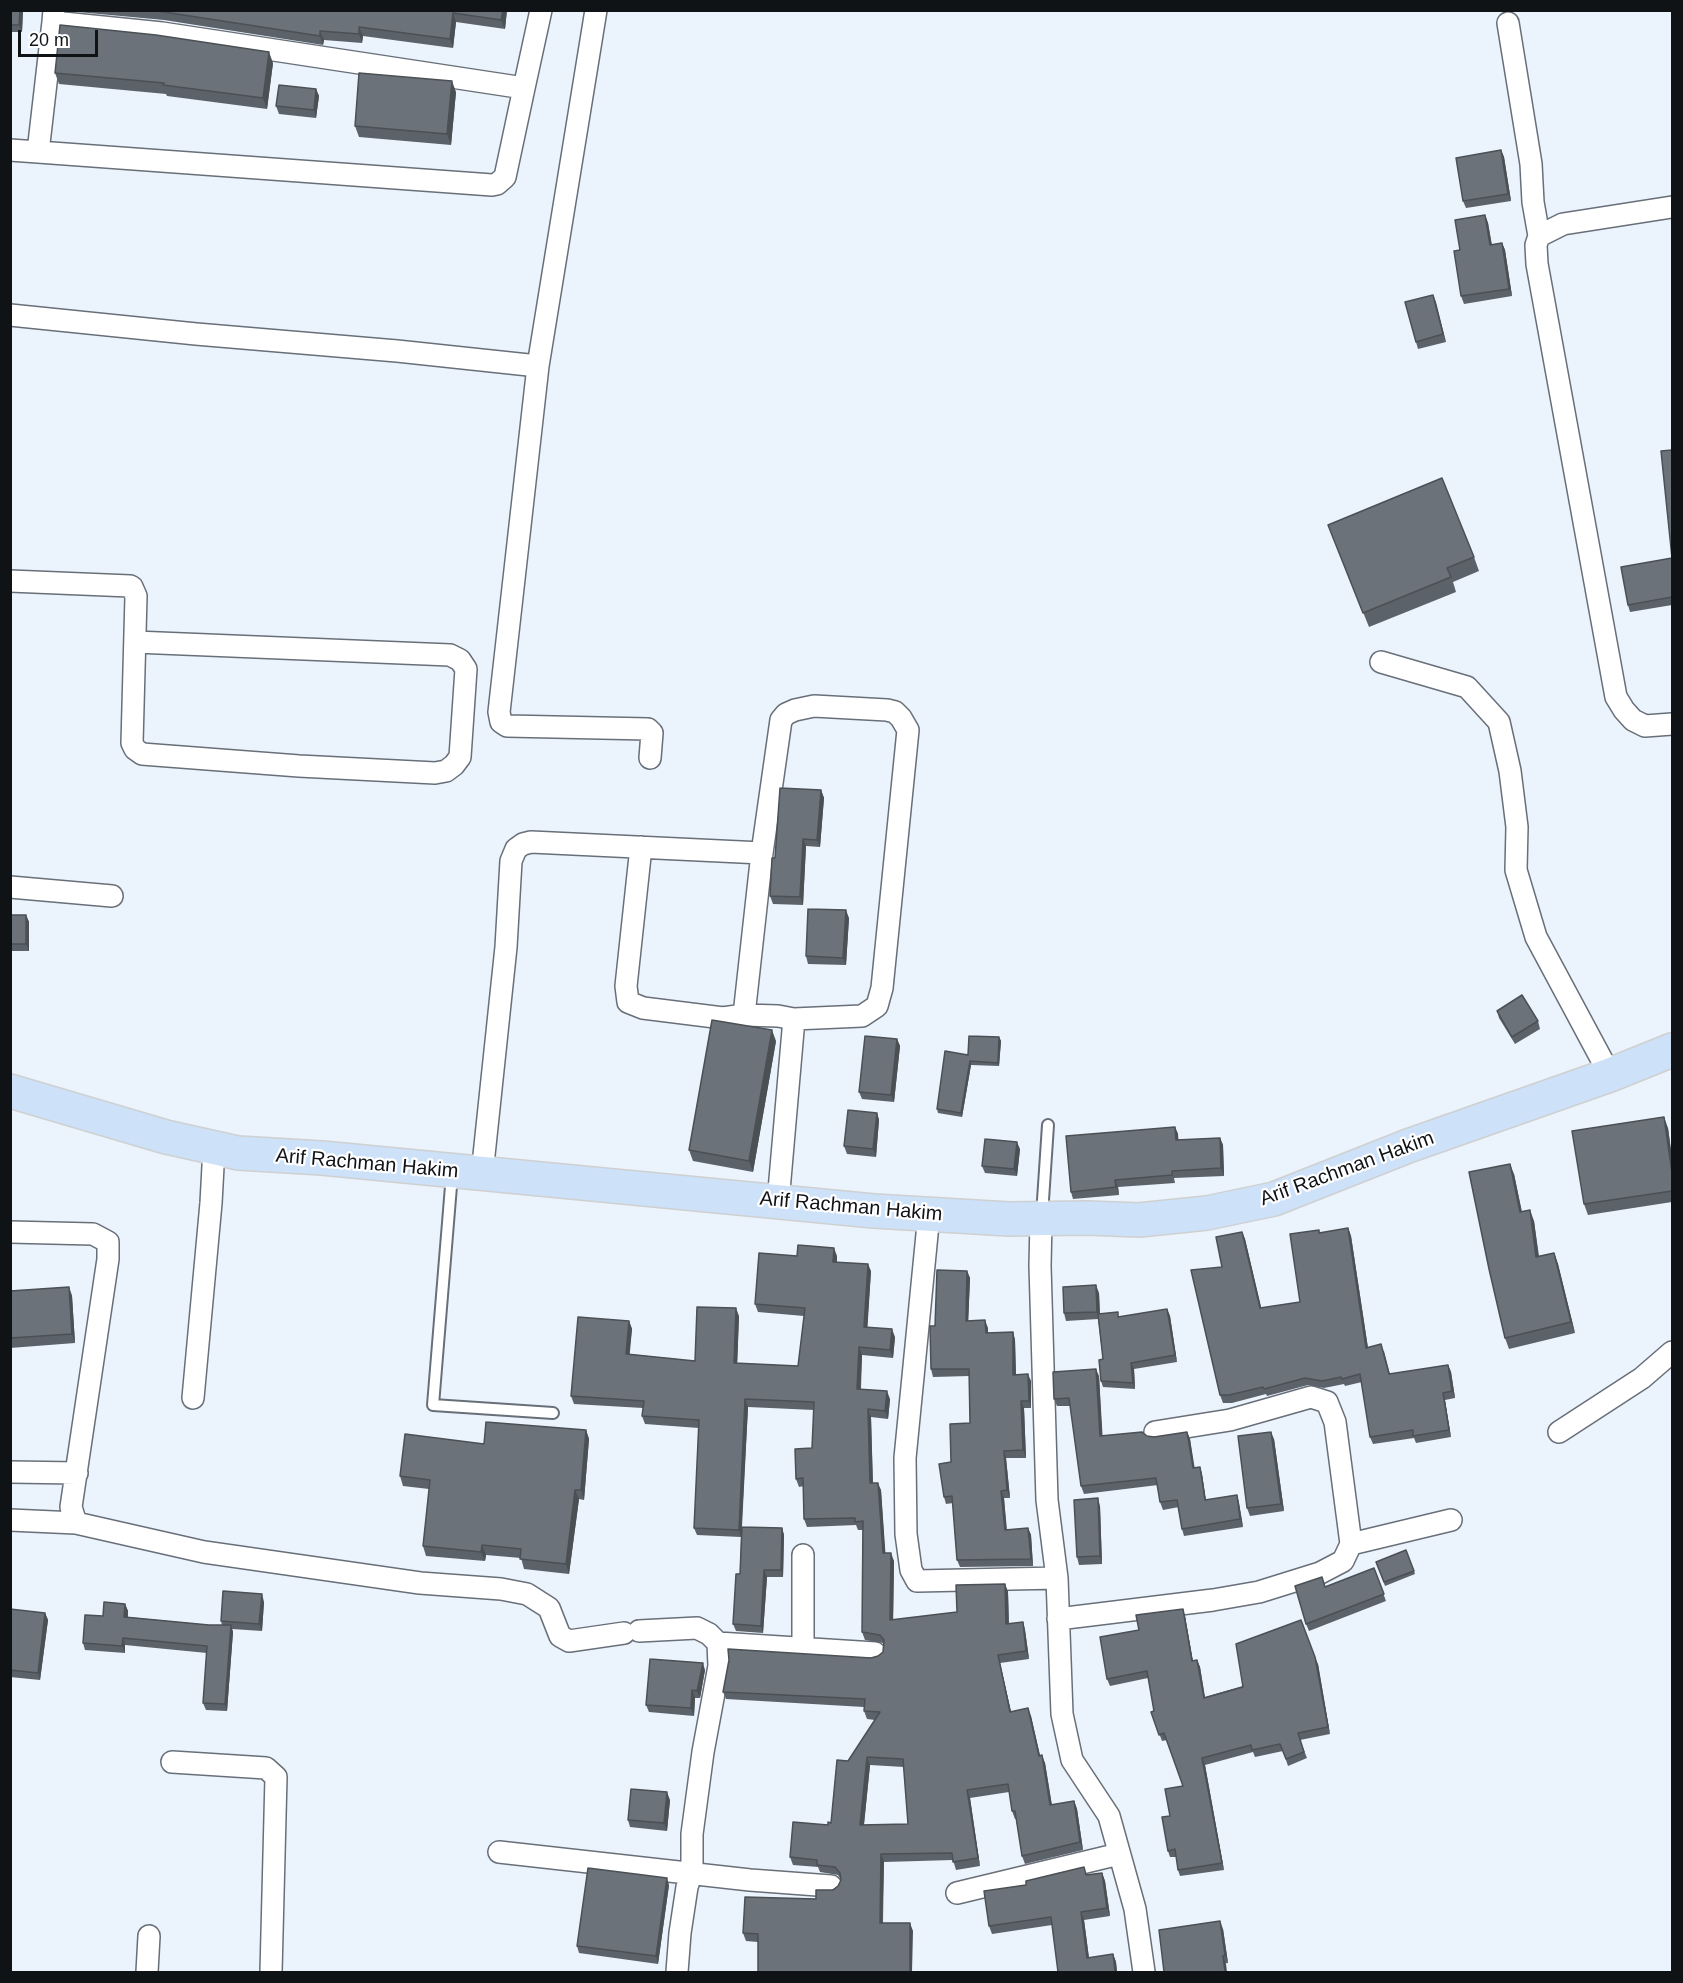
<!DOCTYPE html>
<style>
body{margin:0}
#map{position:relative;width:1683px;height:1983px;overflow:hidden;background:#ebf3fd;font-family:Arial,sans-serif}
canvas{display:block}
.frame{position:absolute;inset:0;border:12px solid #101316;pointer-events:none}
.scale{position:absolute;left:18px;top:30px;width:80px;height:27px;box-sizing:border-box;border:3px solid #101316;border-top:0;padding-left:8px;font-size:18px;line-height:21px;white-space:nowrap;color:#101316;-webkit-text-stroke:4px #fff;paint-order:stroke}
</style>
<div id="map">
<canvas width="1683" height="1983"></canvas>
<div class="frame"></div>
<div class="scale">20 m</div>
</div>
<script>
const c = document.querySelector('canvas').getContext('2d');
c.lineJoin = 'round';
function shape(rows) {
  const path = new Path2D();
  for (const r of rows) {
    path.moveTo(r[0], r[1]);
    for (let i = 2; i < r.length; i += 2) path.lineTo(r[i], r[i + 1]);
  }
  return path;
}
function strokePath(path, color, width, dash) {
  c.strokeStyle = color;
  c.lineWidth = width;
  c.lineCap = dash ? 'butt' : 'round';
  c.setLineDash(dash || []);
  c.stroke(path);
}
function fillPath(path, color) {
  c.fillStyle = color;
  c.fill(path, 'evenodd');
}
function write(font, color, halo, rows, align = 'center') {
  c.font = font + ' Arial,sans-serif';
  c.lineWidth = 4.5;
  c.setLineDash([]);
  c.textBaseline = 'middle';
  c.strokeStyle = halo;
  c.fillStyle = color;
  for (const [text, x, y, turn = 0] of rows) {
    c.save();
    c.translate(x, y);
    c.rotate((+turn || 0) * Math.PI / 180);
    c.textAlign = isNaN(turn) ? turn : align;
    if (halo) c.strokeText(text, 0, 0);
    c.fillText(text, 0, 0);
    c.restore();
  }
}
const lane = shape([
 [452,1174,433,1405,553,1413],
 [1042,1215,1048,1125]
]);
const street = shape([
 [54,10,53,22,162,33,524,88,541,10],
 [596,10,538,366,499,712,501,722,507,726,648,729,652,733,650,758],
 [53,22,38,152,492,185,497,184,505,177,524,88],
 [1508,23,1531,164,1533,202,1539,236],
 [10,150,38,152],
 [1672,207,1563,224,1539,236,1536,245,1537,264,1616,697,1624,710,1633,720,1645,726,1672,724],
 [10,315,196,334,397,351,538,366],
 [10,581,130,586,132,587,136,596,132,743,135,749,142,754,299,766,435,773,446,771,454,765,460,757,466,669,460,660,450,655,135,642],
 [1381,662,1467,687,1499,722,1510,771,1517,827,1516,870,1536,937,1610,1075],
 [814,706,887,710,895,712,901,718,908,730,882,988,877,1006,862,1016,794,1019,778,1016,744,1015,762,853,781,720,786,714,795,710,814,706],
 [641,847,626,986,628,1002,643,1008,723,1018,744,1015],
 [10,887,112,896],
 [482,1174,506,947,511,861,516,849,523,844,531,842,762,853],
 [778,1202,794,1019],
 [929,1214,905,1458,906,1534,911,1570,917,1581,1057,1578],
 [1041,1220,1040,1266,1047,1500,1057,1578,1062,1714,1072,1760,1109,1816,1135,1909,1144,1972],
 [10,1232,93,1234,108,1242,108,1259,71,1507,76,1523,204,1552,420,1583,501,1589,527,1594,549,1608,560,1636,569,1641,624,1633],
 [193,1398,211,1203,214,1148],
 [1559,1432,1642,1378,1672,1352],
 [10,1472,77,1473],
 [10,1520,76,1523],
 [1351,1544,1451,1520],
 [1058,1619,1213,1600,1259,1592,1320,1573,1343,1561,1351,1544,1335,1422,1327,1402,1311,1397,1230,1420,1155,1432],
 [639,1631,697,1628,709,1634,718,1643,719,1666,703,1752,692,1834,692,1872,687,1887,680,1933,677,1972],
 [718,1643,875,1653],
 [803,1648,803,1555],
 [172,1762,266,1768,276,1777,271,1972],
 [499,1852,750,1880,831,1886],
 [957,1893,1119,1854],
 [147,1972,149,1936]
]);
const primary = shape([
 [10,1091,166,1137,238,1153,322,1158,874,1211,1009,1219,1088,1218,1139,1220,1207,1213,1274,1199,1408,1146,1610,1075,1672,1050]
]);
strokePath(lane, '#686f78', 14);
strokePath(street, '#686f78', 24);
strokePath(primary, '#cfd0d0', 36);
strokePath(lane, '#fff', 10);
strokePath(street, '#fff', 21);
strokePath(primary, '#cde1f9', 33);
fillPath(shape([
 [10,10,23,10,22,32,10,32],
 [507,10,505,29,456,22,453,48,363,36,362,43,324,40,323,45,164,20,67,11],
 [273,63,267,109,167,96,166,94,59,84,55,73],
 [316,89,319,96,316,118,279,114,276,106],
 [456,92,451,145,359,137,355,126],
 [1501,150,1504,157,1511,201,1466,208,1463,201],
 [1485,215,1488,223,1492,245,1502,243,1505,250,1512,296,1464,304,1461,296,1460,250],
 [1433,295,1446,342,1418,349,1416,342],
 [1672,450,1672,605,1630,612,1628,605,1672,558],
 [1328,525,1474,557,1479,571,1453,582,1456,592,1369,627],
 [821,790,824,798,820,847,806,846,803,905,773,904,770,896,775,858],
 [10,915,26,915,29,922,29,951,10,951],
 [849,918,846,965,808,964,806,956],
 [1497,1011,1538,1021,1540,1029,1515,1044,1499,1018],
 [999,1037,1001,1041,999,1066,971,1065,962,1117,938,1113,937,1109,968,1055],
 [897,1039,900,1046,894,1102,862,1099,859,1092],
 [776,1041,753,1172,693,1161,689,1150],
 [877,1113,879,1120,876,1157,847,1154,844,1146],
 [1175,1127,1178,1134,1178,1140,1220,1138,1223,1145,1224,1176,1174,1178,1175,1183,1118,1187,1119,1195,1073,1199,1071,1192],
 [1668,1128,1672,1158,1672,1202,1588,1215,1584,1204],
 [1020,1149,1017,1176,985,1173,982,1166],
 [1514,1174,1522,1212,1534,1221,1539,1256,1554,1253,1558,1264,1575,1333,1509,1349,1505,1338],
 [1348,1228,1351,1236,1368,1348,1384,1351,1390,1374,1448,1365,1451,1372,1455,1398,1445,1400,1451,1437,1416,1443,1414,1438,1373,1444,1370,1437,1362,1382,1345,1386,1344,1384,1324,1388,1308,1385,1267,1396,1266,1394,1232,1403,1223,1403,1220,1395,1222,1267,1242,1232,1245,1239,1261,1308,1300,1302,1319,1230,1320,1233],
 [797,1256,837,1256,837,1262,871,1271,867,1327,895,1337,893,1358,862,1355,861,1389,890,1399,888,1419,871,1417,873,1483,881,1490,885,1553,894,1561,893,1620,957,1612,1005,1584,1008,1592,1009,1624,1023,1622,1025,1630,1029,1659,1000,1663,1011,1712,1031,1716,1040,1756,1045,1763,1052,1805,1074,1801,1077,1809,1083,1850,1025,1864,1022,1856,1016,1819,1015,1819,1012,1811,1009,1792,970,1798,980,1866,956,1870,953,1860,884,1862,883,1923,913,1931,758,1942,746,1941,743,1933,816,1899,838,1886,841,1880,838,1875,820,1872,818,1867,793,1865,790,1857,831,1823,848,1761,875,1720,867,1719,864,1711,864,1707,726,1699,723,1692,878,1656,883,1652,884,1644,883,1643,865,1640,862,1632,863,1530,858,1530,856,1525,807,1527,804,1519,804,1486,799,1487,796,1479,812,1448,814,1410,748,1407,742,1527,782,1528,784,1535,783,1577,767,1577,763,1633,736,1631,733,1624,740,1574,741,1537,697,1535,694,1528,699,1428,645,1424,642,1416,643,1408,574,1404,571,1396,629,1321,632,1329,629,1354,695,1361,739,1316,737,1363,798,1366,804,1316,758,1312,755,1304],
 [870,1765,904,1767,908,1824,864,1825],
 [967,1271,970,1278,968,1321,988,1328,988,1333,1013,1332,1015,1340,1016,1374,1031,1381,1031,1408,1024,1408,1026,1458,1006,1458,1010,1498,1004,1498,1007,1530,1028,1528,1031,1535,1033,1566,960,1567,957,1560,953,1503,946,1504,944,1497,951,1462,970,1423,969,1376,933,1377,931,1369,935,1326],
 [69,1287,72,1296,75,1343,10,1348,10,1291],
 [1099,1293,1100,1314,1119,1317,1167,1309,1170,1316,1177,1362,1134,1369,1135,1389,1103,1387,1101,1381,1103,1359,1098,1319,1066,1321,1064,1313],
 [1099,1376,1102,1435,1154,1437,1187,1432,1190,1439,1194,1468,1200,1467,1202,1474,1206,1500,1237,1495,1239,1503,1243,1527,1184,1536,1182,1529,1179,1507,1163,1510,1160,1502,1158,1485,1084,1494,1081,1486,1070,1406,1057,1406,1054,1399],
 [586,1430,589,1439,584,1500,579,1499,569,1574,524,1569,521,1558,486,1555,485,1561,426,1556,423,1546,429,1489,403,1486,400,1476,484,1444],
 [1274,1439,1284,1511,1250,1516,1247,1508],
 [1100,1506,1102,1564,1079,1565,1077,1557],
 [1376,1562,1414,1571,1415,1574,1385,1586],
 [1374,1568,1386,1601,1309,1631,1306,1624,1325,1587],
 [264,1602,262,1631,232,1629,233,1632,227,1711,206,1710,203,1703,207,1653,125,1645,125,1653,85,1650,83,1643,103,1616,125,1604,128,1611,128,1617,209,1625,222,1625,221,1621],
 [10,1609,45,1613,48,1620,40,1680,10,1677],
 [1185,1616,1193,1661,1197,1660,1200,1667,1205,1697,1318,1664,1330,1734,1300,1740,1307,1758,1288,1766,1283,1751,1255,1757,1253,1752,1205,1765,1224,1870,1180,1876,1178,1870,1176,1857,1170,1857,1168,1851,1170,1816,1183,1786,1167,1740,1162,1741,1151,1712,1154,1711,1148,1678,1110,1686,1107,1679,1139,1630],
 [705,1670,700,1698,695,1698,694,1716,649,1712,646,1705],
 [670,1800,667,1831,630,1827,628,1820],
 [1102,1873,1105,1881,1110,1916,1084,1920,1089,1958,1113,1954,1116,1962,1117,1972,1058,1972,1052,1925,992,1934,989,1926,1087,1875],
 [669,1885,658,1964,579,1953,577,1946],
 [1223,1929,1228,1963,1164,1972]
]), '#5c6269');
fillPath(shape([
 [20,10,23,10,22,32,19,25],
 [503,10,507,10,505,29,501,20],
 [453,13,456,22,453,48,450,39],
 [359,27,363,36,362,43,359,34],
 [320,31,324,40,323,45,320,36],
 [269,52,273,63,267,109,263,98],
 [452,81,456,92,451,145,447,134],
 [316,89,319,96,316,118,314,110],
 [1501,150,1504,157,1511,201,1508,194],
 [1485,215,1488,223,1493,253,1490,245],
 [1502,243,1505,250,1512,296,1509,289],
 [1433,295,1436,302,1446,342,1443,334],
 [821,790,824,798,820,847,817,840],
 [803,839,806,846,803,905,800,897],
 [846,910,849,918,846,965,843,958],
 [26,915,29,922,29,951,26,944],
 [772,1030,776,1041,753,1172,749,1161],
 [999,1037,1001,1041,999,1066,998,1063],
 [897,1039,900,1046,894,1102,891,1095],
 [970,1061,971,1065,962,1117,961,1113],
 [877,1113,879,1120,876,1157,873,1149],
 [1664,1117,1668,1128,1672,1158,1672,1173],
 [1175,1127,1178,1134,1179,1147,1176,1140],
 [1220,1138,1223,1145,1224,1176,1221,1168],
 [1017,1142,1020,1149,1017,1176,1014,1169],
 [1510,1164,1514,1174,1524,1223,1520,1212],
 [1115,1180,1118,1187,1119,1195,1116,1187],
 [1530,1210,1534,1221,1540,1268,1536,1257],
 [1348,1228,1351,1236,1369,1355,1366,1348],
 [1242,1232,1245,1239,1263,1315,1260,1308],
 [834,1248,837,1256,836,1270,833,1262],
 [1554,1253,1558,1264,1575,1333,1571,1322],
 [868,1264,871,1271,867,1335,864,1327],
 [967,1271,970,1278,968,1328,966,1321],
 [1096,1285,1099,1293,1100,1319,1097,1312],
 [69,1287,72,1296,75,1343,72,1334],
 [736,1308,739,1316,737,1371,734,1363],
 [1167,1309,1170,1316,1177,1362,1175,1355],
 [985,1320,988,1328,988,1340,986,1333],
 [629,1321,632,1329,629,1362,626,1354],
 [892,1329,895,1337,893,1358,890,1350],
 [1013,1332,1015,1340,1016,1382,1013,1375],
 [859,1347,862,1355,860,1396,857,1389],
 [1131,1363,1134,1369,1135,1389,1133,1383],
 [1448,1365,1451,1372,1455,1398,1452,1391],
 [1096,1369,1099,1376,1103,1443,1100,1436],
 [1028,1374,1031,1381,1031,1408,1029,1401],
 [887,1391,890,1399,888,1419,885,1411],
 [1443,1393,1445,1400,1451,1437,1449,1430],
 [745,1399,748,1407,741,1537,739,1530],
 [1021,1401,1024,1408,1026,1458,1023,1450],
 [868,1409,871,1417,873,1491,870,1483],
 [586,1430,589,1439,584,1500,581,1490],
 [1187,1432,1190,1439,1196,1476,1193,1468],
 [1271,1432,1274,1439,1284,1511,1281,1504],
 [1004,1451,1006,1458,1010,1498,1007,1490],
 [1200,1467,1202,1474,1207,1508,1205,1500],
 [878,1483,881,1490,886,1561,883,1553],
 [575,1490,579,1499,569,1574,566,1564],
 [1001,1491,1004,1498,1007,1537,1005,1530],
 [1237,1495,1239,1503,1243,1527,1240,1519],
 [1098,1498,1100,1506,1102,1564,1100,1556],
 [782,1528,784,1535,783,1577,781,1570],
 [1028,1528,1031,1535,1033,1566,1031,1559],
 [482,1545,486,1555,485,1561,481,1552],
 [891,1553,894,1561,893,1628,890,1620],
 [764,1570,767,1577,763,1633,761,1626],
 [1005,1584,1008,1592,1009,1632,1006,1624],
 [262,1594,264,1602,262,1631,259,1624],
 [125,1604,128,1611,127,1624,124,1617],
 [1183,1609,1185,1616,1194,1668,1192,1661],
 [45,1613,48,1620,40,1680,38,1673],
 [1023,1622,1025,1630,1029,1659,1026,1651],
 [231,1625,233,1632,227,1711,225,1704],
 [123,1638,125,1645,125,1653,122,1646],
 [998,1655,1000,1663,1013,1720,1010,1712],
 [1315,1657,1318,1664,1330,1734,1328,1727],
 [1197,1660,1200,1667,1206,1705,1204,1698],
 [703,1663,705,1670,700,1698,697,1691],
 [692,1690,695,1698,694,1716,691,1708],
 [1028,1708,1031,1716,1042,1764,1039,1756],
 [1042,1755,1045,1763,1053,1813,1050,1805],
 [867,1757,870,1765,863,1833,860,1825],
 [1202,1758,1205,1765,1224,1870,1222,1863],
 [967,1790,970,1798,980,1866,978,1858],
 [667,1792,670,1800,667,1831,664,1823],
 [1074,1801,1077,1809,1083,1850,1080,1842],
 [881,1854,884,1862,882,1931,880,1923],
 [1102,1873,1105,1881,1110,1916,1107,1908],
 [667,1878,669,1885,658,1964,656,1956],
 [1081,1912,1084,1920,1090,1966,1087,1958],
 [1220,1921,1223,1929,1228,1963,1225,1955],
 [910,1923,913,1931,912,1972,910,1972],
 [1113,1954,1116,1962,1117,1972,1115,1972],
 [1223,1956,1226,1964,1227,1972,1225,1972]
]), '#4b5055');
const building = shape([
 [10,10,20,10,19,25,10,25,10,10],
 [151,10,503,10,501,20,453,13,450,39,359,27,359,34,320,31,320,36,151,10],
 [60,25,156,35,269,52,263,98,163,85,164,83,55,73,60,25],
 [359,73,452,81,447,134,355,126,359,73],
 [279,85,316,89,314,110,276,106,279,85],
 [1501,150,1508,194,1463,201,1456,158,1501,150],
 [1485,215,1490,245,1502,243,1509,289,1461,296,1454,251,1460,250,1455,220,1485,215],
 [1433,295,1443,334,1416,342,1405,302,1433,295],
 [1672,450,1672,597,1628,605,1621,567,1672,558,1661,451,1672,450],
 [1442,478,1474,557,1447,568,1451,577,1363,613,1328,525,1442,478],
 [780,788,821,790,817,840,803,839,800,897,770,896,772,858,775,858,780,788],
 [808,909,846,910,843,958,806,956,808,909],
 [10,915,26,915,26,944,10,944,10,915],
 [1522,995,1538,1021,1512,1037,1497,1011,1522,995],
 [712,1020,772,1030,749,1161,689,1150,712,1020],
 [865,1036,897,1039,891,1095,859,1092,865,1036],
 [969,1036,999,1037,998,1063,970,1061,961,1113,937,1109,945,1051,968,1055,969,1036],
 [848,1110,877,1113,873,1149,844,1146,848,1110],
 [1664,1117,1672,1173,1672,1191,1584,1204,1572,1131,1664,1117],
 [1175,1127,1176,1140,1220,1138,1221,1168,1172,1171,1172,1175,1115,1180,1116,1187,1071,1192,1066,1136,1175,1127],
 [985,1139,1017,1142,1014,1169,982,1166,985,1139],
 [1510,1164,1520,1212,1530,1210,1536,1257,1554,1253,1571,1322,1505,1338,1489,1269,1469,1172,1510,1164],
 [1348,1228,1366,1348,1381,1344,1389,1374,1448,1365,1452,1391,1443,1393,1449,1430,1413,1436,1413,1430,1370,1437,1360,1374,1342,1379,1341,1377,1322,1381,1305,1378,1264,1389,1263,1387,1229,1395,1220,1395,1191,1270,1222,1267,1216,1237,1242,1232,1260,1308,1300,1302,1290,1234,1319,1230,1319,1233,1348,1228],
 [798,1245,834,1248,833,1262,868,1264,864,1327,892,1329,890,1350,859,1347,857,1389,887,1391,885,1411,868,1409,870,1483,878,1483,883,1553,891,1553,890,1620,957,1612,956,1585,1005,1584,1006,1624,1023,1622,1026,1651,998,1655,1010,1712,1028,1708,1039,1756,1042,1755,1050,1805,1074,1801,1080,1842,1022,1856,1015,1811,1012,1811,1008,1784,967,1790,978,1858,953,1862,952,1853,881,1854,880,1923,910,1923,910,1972,758,1972,758,1934,743,1933,745,1897,816,1899,816,1890,833,1890,838,1886,841,1880,840,1873,835,1867,817,1865,817,1860,790,1857,793,1822,828,1825,828,1822,831,1823,837,1760,848,1761,880,1712,864,1711,865,1699,723,1692,729,1660,728,1649,871,1658,878,1656,883,1652,884,1640,880,1635,862,1632,863,1521,855,1522,855,1518,804,1519,803,1478,796,1479,795,1449,812,1448,814,1402,745,1399,739,1530,694,1528,699,1420,642,1416,644,1401,571,1396,578,1317,629,1321,626,1354,695,1361,697,1307,736,1308,734,1363,798,1366,805,1308,755,1304,759,1253,797,1256,798,1245],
 [867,1757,903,1759,908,1824,860,1825,867,1757],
 [937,1270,967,1271,966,1321,985,1320,986,1333,1013,1332,1013,1375,1028,1374,1029,1401,1021,1401,1023,1450,1004,1451,1007,1490,1001,1491,1005,1530,1028,1528,1031,1559,957,1560,952,1496,944,1497,939,1464,951,1462,950,1424,970,1423,969,1369,931,1369,930,1326,935,1326,937,1270],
 [1096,1285,1097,1312,1064,1313,1063,1287,1096,1285],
 [69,1287,72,1334,10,1338,10,1291,69,1287],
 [1167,1309,1175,1355,1131,1363,1133,1383,1101,1381,1099,1360,1103,1359,1098,1314,1118,1312,1118,1317,1167,1309],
 [1096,1369,1100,1436,1142,1432,1147,1436,1154,1437,1187,1432,1193,1468,1200,1467,1205,1500,1237,1495,1240,1519,1182,1529,1177,1500,1160,1502,1156,1478,1081,1486,1069,1398,1054,1399,1053,1372,1096,1369],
 [486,1422,586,1430,581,1490,575,1490,566,1564,520,1559,521,1549,482,1545,481,1552,423,1546,430,1480,400,1476,405,1434,484,1444,486,1422],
 [1271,1432,1281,1504,1247,1508,1238,1436,1271,1432],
 [1098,1498,1100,1556,1077,1557,1074,1500,1098,1498],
 [742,1527,782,1528,781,1570,764,1570,761,1626,733,1624,736,1574,740,1574,742,1527],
 [1406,1550,1414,1571,1384,1582,1376,1562,1406,1550],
 [1374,1568,1384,1594,1306,1624,1295,1586,1322,1577,1325,1587,1374,1568],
 [223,1591,262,1594,259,1624,221,1621,223,1591],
 [104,1602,125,1604,124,1617,209,1625,231,1625,225,1704,203,1703,207,1646,123,1638,122,1646,83,1643,85,1615,103,1616,104,1602],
 [10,1609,45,1613,38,1673,10,1670,10,1609],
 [1183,1609,1192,1661,1197,1660,1204,1698,1243,1687,1236,1644,1301,1620,1315,1657,1328,1727,1298,1733,1304,1752,1286,1759,1280,1744,1252,1750,1251,1745,1202,1758,1222,1863,1178,1870,1175,1849,1168,1851,1162,1817,1170,1816,1165,1789,1183,1786,1164,1733,1159,1735,1151,1712,1154,1711,1147,1671,1107,1679,1100,1637,1139,1630,1136,1615,1183,1609],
 [650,1659,703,1663,697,1691,692,1690,691,1708,646,1705,650,1659],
 [631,1789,667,1792,664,1823,628,1820,631,1789],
 [1084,1867,1086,1875,1102,1873,1107,1908,1081,1912,1087,1958,1113,1954,1115,1972,1058,1972,1051,1917,989,1926,984,1891,1026,1885,1026,1881,1084,1867],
 [588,1868,667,1878,656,1956,577,1946,588,1868],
 [1220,1921,1225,1955,1223,1956,1225,1972,1164,1972,1159,1930,1220,1921]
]);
fillPath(building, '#6b727a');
strokePath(building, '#4b5055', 1.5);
write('20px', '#101316', '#fff', [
 ["Arif Rachman Hakim",367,1164,5],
 ["Arif Rachman Hakim",1347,1169,-20],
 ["Arif Rachman Hakim",851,1207,5]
]);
</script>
